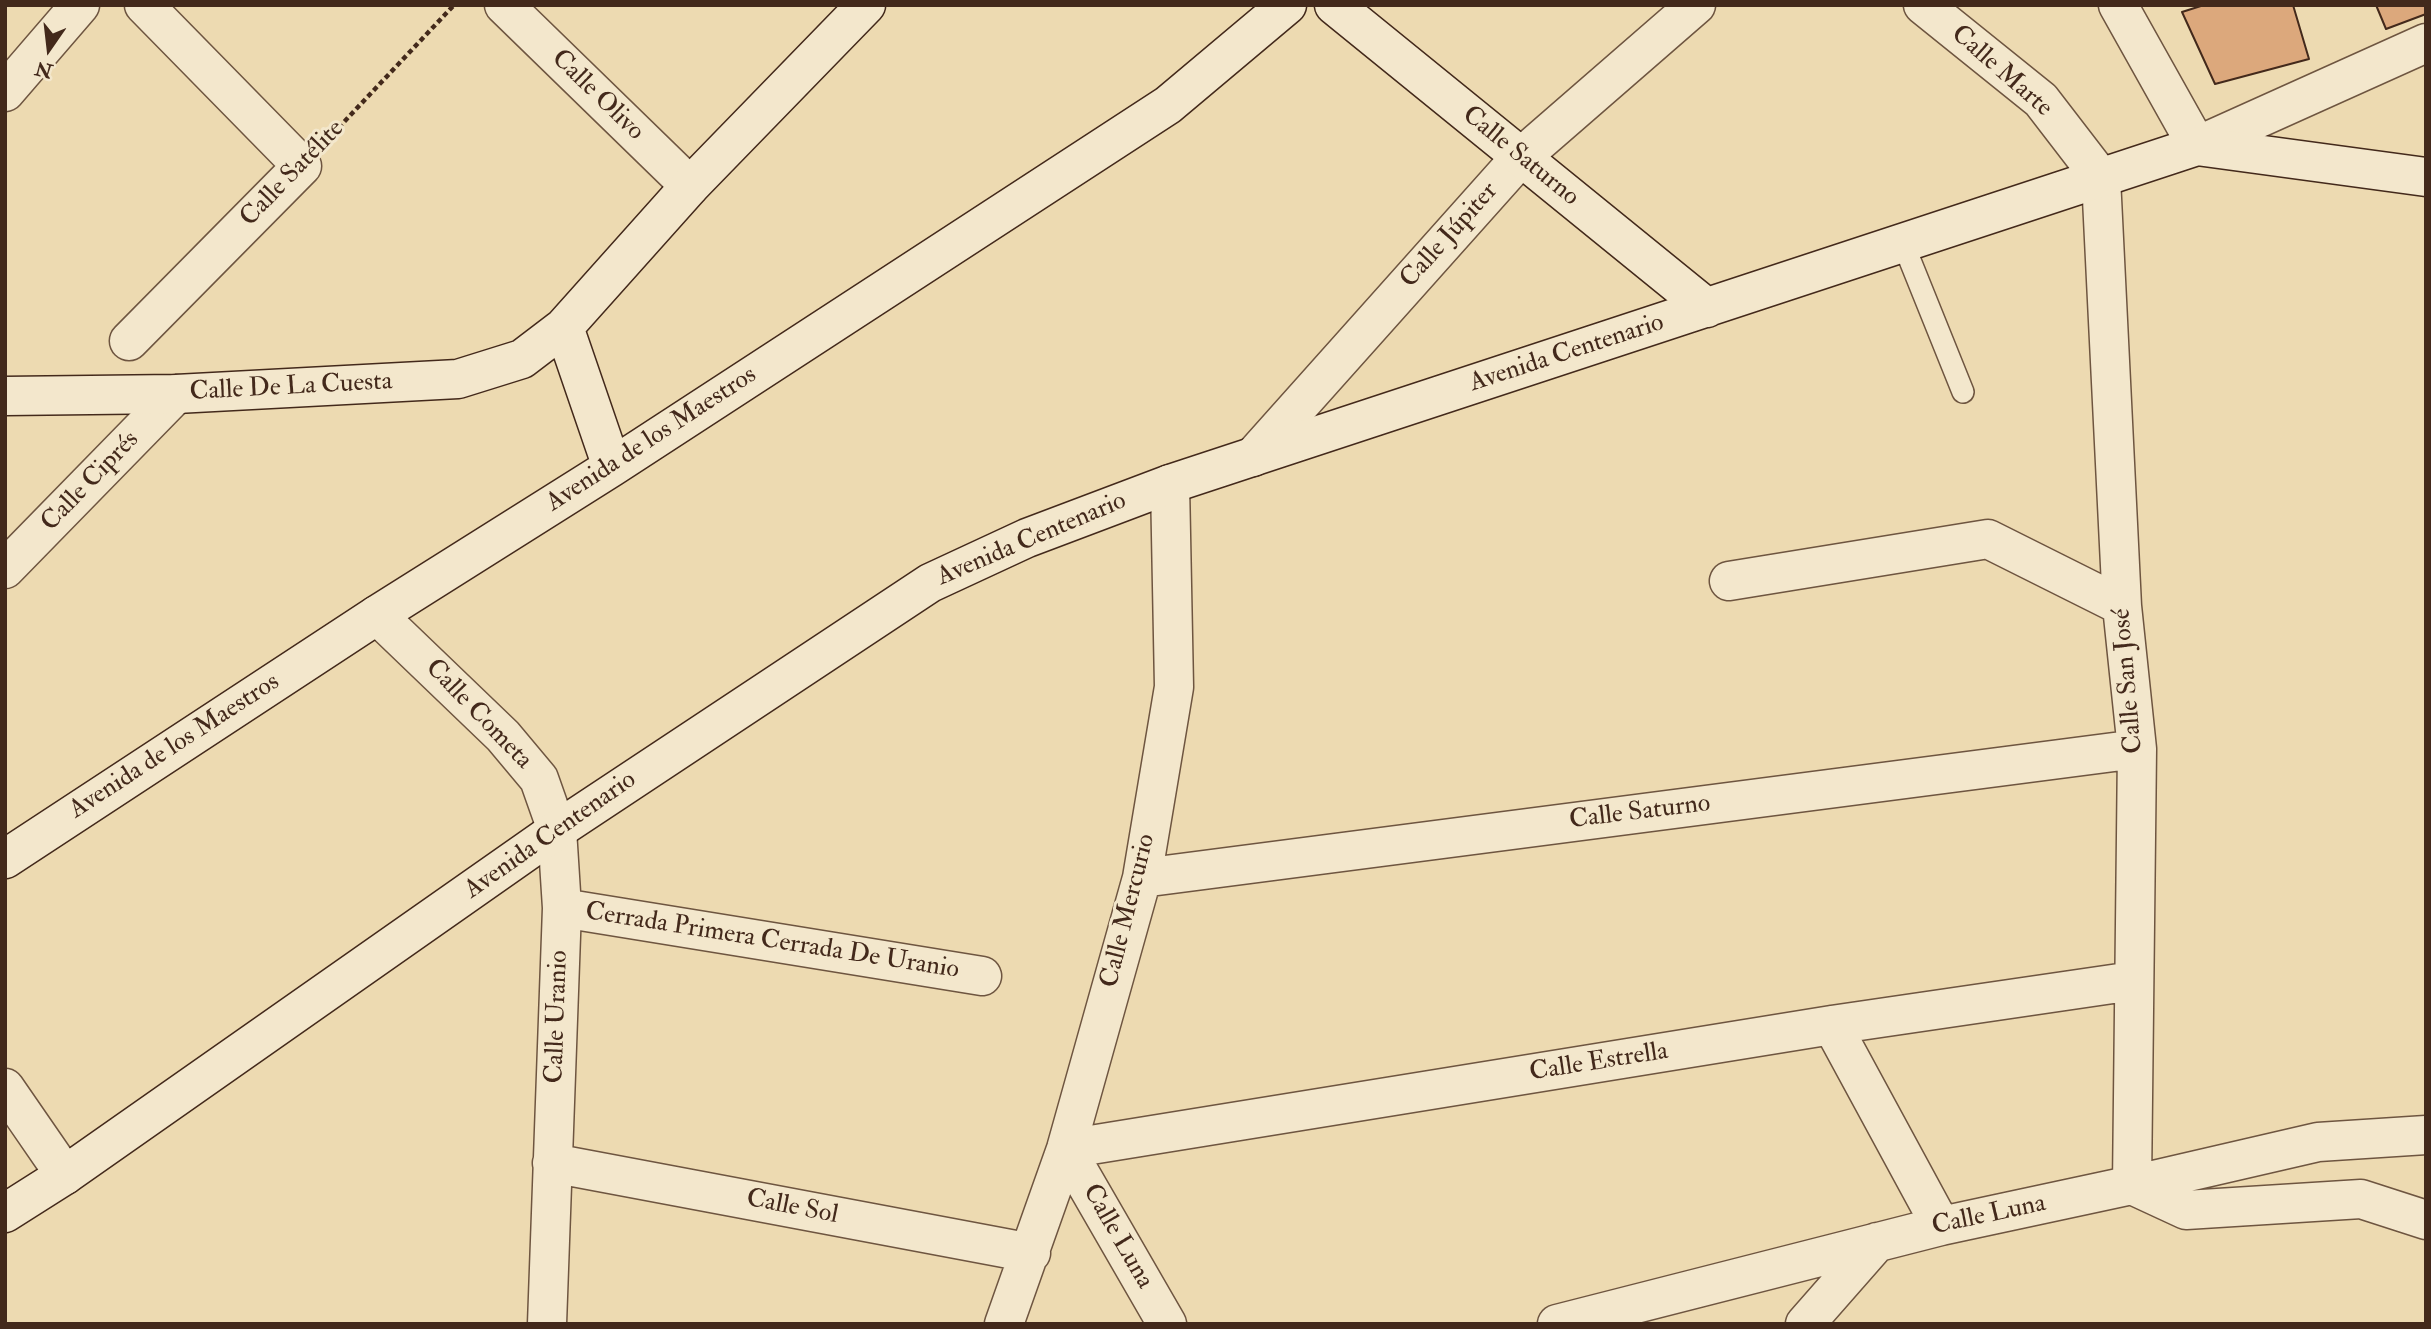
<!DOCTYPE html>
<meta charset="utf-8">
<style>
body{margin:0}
#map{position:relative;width:2431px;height:1329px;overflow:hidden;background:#eddab1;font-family:"IM FELL Double Pica",serif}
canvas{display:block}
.frame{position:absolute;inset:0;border:7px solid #43291b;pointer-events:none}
.north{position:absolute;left:14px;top:14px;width:70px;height:70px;-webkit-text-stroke:5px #f3e7cc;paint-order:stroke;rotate:194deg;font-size:19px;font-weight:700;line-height:28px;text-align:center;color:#43291b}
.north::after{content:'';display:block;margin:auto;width:24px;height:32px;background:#43291b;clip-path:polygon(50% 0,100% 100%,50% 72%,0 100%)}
</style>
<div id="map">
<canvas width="2431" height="1329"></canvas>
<div class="frame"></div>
<div class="north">N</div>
</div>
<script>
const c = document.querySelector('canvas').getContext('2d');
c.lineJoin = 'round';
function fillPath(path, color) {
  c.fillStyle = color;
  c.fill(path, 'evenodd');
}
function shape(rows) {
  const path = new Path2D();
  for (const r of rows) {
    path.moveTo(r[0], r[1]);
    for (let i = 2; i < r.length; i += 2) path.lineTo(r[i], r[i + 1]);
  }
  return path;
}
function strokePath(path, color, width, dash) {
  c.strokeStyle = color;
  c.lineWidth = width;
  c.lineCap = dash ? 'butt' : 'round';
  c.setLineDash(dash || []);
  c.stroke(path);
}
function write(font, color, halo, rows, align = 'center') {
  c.font = font + ' "IM FELL Double Pica",serif';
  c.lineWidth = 6;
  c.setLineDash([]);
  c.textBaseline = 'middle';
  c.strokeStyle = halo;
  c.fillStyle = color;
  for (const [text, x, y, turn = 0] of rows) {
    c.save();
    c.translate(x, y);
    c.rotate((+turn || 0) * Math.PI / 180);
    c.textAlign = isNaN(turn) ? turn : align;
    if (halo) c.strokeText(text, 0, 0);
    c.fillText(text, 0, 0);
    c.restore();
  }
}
const building = shape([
 [2204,5,2293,5,2309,59,2215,84,2182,12,2204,5],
 [2376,5,2426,5,2426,14,2386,29,2376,5]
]);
fillPath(building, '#dca87c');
strokePath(building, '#43291b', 2);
const lane = shape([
 [1903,243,1963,392]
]);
const street = shape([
 [504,5,690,186],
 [1923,5,2041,100,2101,178,2122,606,2137,749,2132,1185,2186,1210,2361,1199,2426,1220],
 [2118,5,2197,146,2426,43],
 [5,92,80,5],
 [129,341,302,166,144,5],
 [1253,457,1520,158,1696,5],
 [5,569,176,394],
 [1729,581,1988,539,2122,606],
 [377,615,503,736,539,779,557,830,562,908,547,1324],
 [1142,878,2137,749],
 [562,908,982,976],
 [1832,1025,1941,1226],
 [5,1088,65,1175],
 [552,1163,1031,1253],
 [1004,1324,1066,1149,1142,878,1174,687,1170,484],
 [1167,1324,1066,1149,1832,1025,2133,981],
 [1557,1324,1941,1226,2132,1185,2318,1142,2426,1135],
 [1805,1324,1877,1242]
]);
const secondary = shape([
 [1334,5,1707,308],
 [564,327,690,186,866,5],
 [5,396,176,394,458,379,522,359,564,327,612,467],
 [5,859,377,615,612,467,1168,105,1287,5],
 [5,1213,65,1175,557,830,930,583,1027,538,1170,484,2197,146,2426,177]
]);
strokePath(lane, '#6e5540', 24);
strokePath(street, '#6e5540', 41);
strokePath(secondary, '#43291b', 41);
strokePath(shape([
 [327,140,454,5]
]), '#43291b', 4.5, [5, 3.5]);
strokePath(lane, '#f3e7cc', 21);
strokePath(street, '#f3e7cc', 38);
strokePath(secondary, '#f3e7cc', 38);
write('26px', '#43291b', '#f3e7cc', [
 ["Calle Marte",2001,72,41],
 ["Calle Olivo",597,96,44],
 ["Calle Saturno",1520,157,39],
 ["Calle Satélite",293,174,-46],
 ["Calle Júpiter",1450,236,-48],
 ["Avenida Centenario",1567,354,-18],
 ["Calle De La Cuesta",291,388,-3],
 ["Avenida de los Maestros",652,440,-33],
 ["Calle Ciprés",91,482,-46],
 ["Avenida Centenario",1032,540,-23],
 ["Calle San José",2129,681,-95],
 ["Calle Cometa",478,715,46],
 ["Avenida de los Maestros",175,747,-33],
 ["Calle Saturno",1640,813,-7],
 ["Avenida Centenario",551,836,-35],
 ["Calle Mercurio",1129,911,-76],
 ["Cerrada Primera Cerrada De Uranio",772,942,9],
 ["Calle Uranio",558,1017,-88],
 ["Calle Estrella",1599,1063,-9],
 ["Calle Sol",792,1208,11],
 ["Calle Luna",1989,1216,-12],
 ["Calle Luna",1117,1237,60]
]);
</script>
